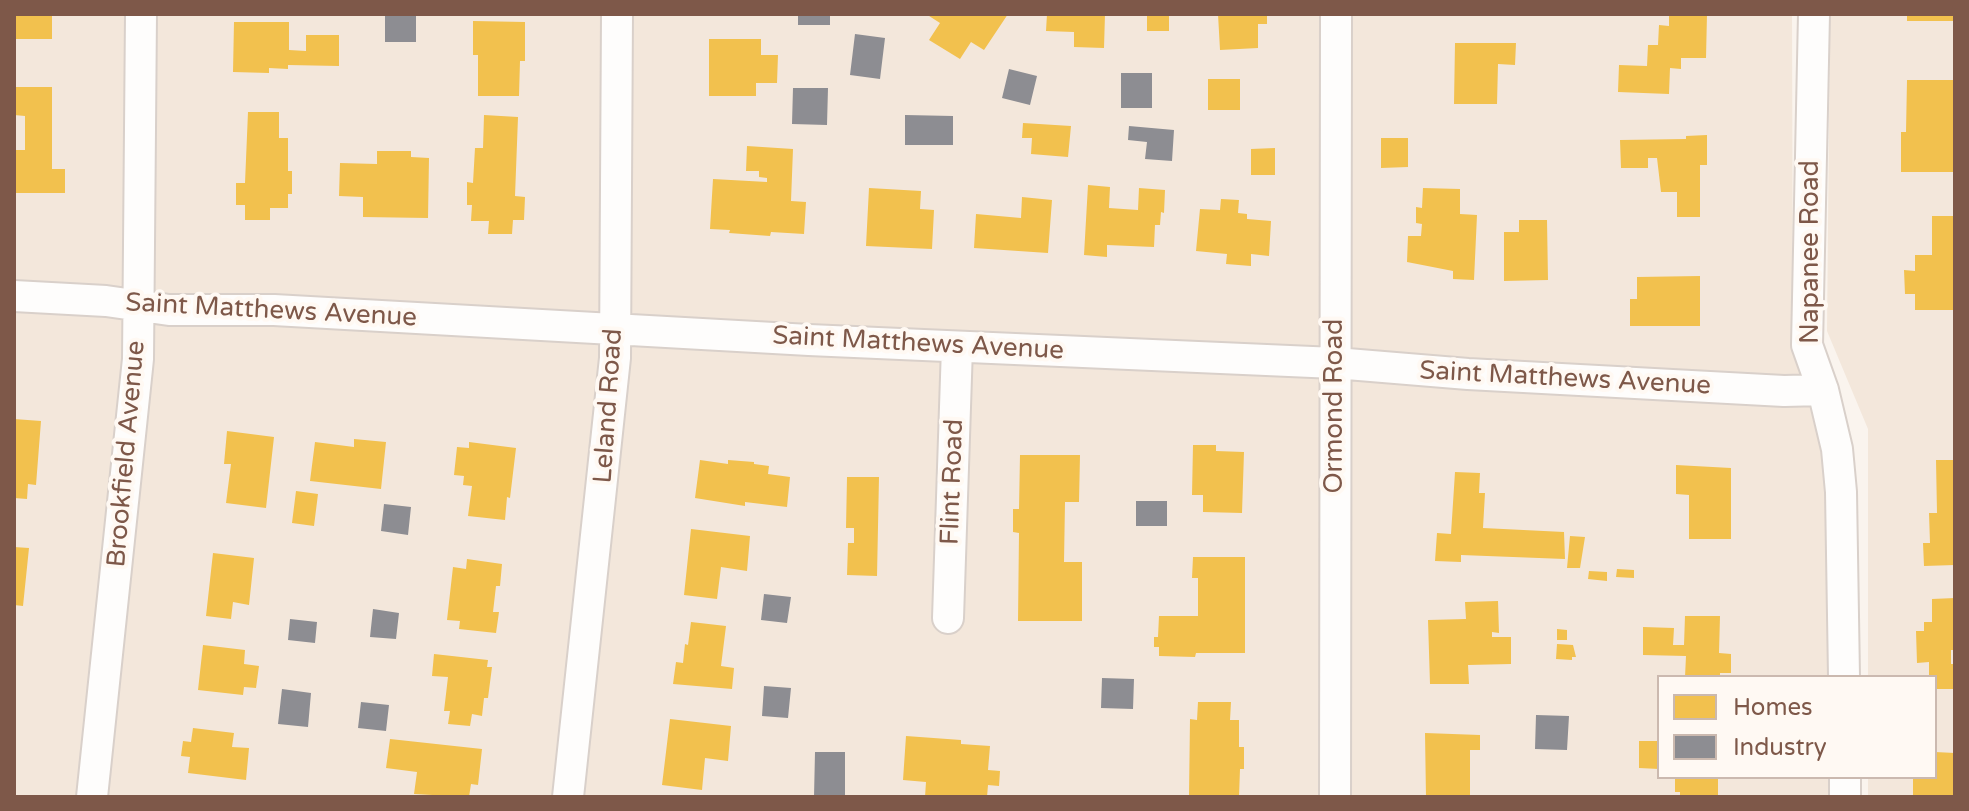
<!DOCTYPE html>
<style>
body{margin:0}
#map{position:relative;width:1969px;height:811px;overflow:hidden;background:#faf4ee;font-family:"Varela Round",sans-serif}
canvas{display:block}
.frame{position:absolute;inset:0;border:16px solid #7e5849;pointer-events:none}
.legend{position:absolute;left:1657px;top:675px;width:280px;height:104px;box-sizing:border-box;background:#fff9f3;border:2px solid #cbb9af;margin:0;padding:10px 14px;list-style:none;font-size:24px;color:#7e5849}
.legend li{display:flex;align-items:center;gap:16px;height:40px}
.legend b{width:40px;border:2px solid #cbb9af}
</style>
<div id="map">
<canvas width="1969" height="811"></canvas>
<div class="frame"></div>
<ul class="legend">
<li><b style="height:22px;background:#f2c14e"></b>Homes</li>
<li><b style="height:22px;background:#8d8d92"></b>Industry</li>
</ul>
</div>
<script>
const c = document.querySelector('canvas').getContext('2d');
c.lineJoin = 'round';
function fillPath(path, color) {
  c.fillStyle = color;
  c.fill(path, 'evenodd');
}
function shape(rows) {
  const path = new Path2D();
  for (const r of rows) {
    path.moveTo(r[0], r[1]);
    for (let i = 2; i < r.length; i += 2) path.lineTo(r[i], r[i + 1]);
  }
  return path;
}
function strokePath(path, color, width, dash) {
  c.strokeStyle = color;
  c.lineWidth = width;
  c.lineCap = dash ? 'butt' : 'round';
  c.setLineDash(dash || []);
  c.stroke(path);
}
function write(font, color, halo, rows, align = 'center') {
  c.font = font + ' "Varela Round",sans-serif';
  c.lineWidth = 8;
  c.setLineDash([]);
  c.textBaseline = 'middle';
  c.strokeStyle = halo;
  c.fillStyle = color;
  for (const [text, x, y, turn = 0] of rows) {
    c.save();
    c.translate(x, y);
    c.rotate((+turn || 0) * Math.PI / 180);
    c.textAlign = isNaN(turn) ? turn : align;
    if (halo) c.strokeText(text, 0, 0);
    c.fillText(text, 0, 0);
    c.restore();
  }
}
fillPath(shape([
 [14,14,1792,14,1793,345,1828,456,1831,677,1659,677,1659,777,1832,777,1832,797,14,797],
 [1830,14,1955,14,1955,797,1868,797,1868,777,1935,777,1935,677,1868,677,1868,429,1827,331]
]), '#f3e7db');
fillPath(shape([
 [14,14,52,14,52,39,14,39],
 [926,14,1008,14,984,50,971,42,960,59,929,40,940,23],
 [1047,14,1105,14,1104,48,1074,47,1074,32,1046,31],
 [1147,14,1169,14,1169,31,1147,31],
 [1218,14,1267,14,1267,24,1258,24,1258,48,1220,50],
 [1669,14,1707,14,1706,58,1681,58,1681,69,1670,68,1669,94,1618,92,1619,65,1647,66,1648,45,1658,45,1659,25,1669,26],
 [1907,14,1955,14,1955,21,1907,21],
 [473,21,525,22,525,61,520,61,519,96,478,96,478,55,473,55],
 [234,22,289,22,289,50,306,51,306,35,339,35,339,66,288,65,288,69,269,68,269,73,233,72],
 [709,39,761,39,761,55,778,55,777,83,756,83,756,96,709,96],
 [1455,43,1516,43,1515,65,1498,64,1497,104,1454,104],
 [1208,79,1240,79,1240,110,1208,110],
 [1907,80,1955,80,1955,172,1901,172,1901,132,1906,132],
 [14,87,52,87,52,169,65,169,65,193,14,193,14,150,25,150,25,116,14,115],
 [248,112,279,112,279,138,288,138,288,171,292,171,292,194,288,194,288,208,270,208,270,220,245,220,245,205,236,205,236,183,245,183],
 [484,115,518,117,515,196,525,197,524,220,513,220,512,234,488,234,489,221,471,221,472,205,467,205,467,182,473,183,475,148,483,148],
 [1023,123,1071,126,1068,157,1031,154,1032,138,1022,138],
 [1707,135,1707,165,1700,165,1700,217,1677,217,1677,192,1661,192,1657,158,1648,158,1648,168,1621,168,1620,140,1686,139,1686,136],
 [1381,138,1408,138,1408,167,1381,168],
 [747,146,793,149,791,201,806,202,804,234,771,232,770,236,729,233,730,230,710,229,713,179,767,182,767,178,759,177,759,171,746,171],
 [1275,148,1275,175,1251,175,1251,149],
 [377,151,411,151,411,157,429,158,428,218,363,217,363,197,339,196,340,163,377,164],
 [1088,185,1110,187,1109,208,1138,210,1139,188,1165,190,1164,213,1161,212,1160,225,1155,225,1154,247,1107,245,1107,257,1084,255],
 [869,188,921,191,920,209,934,210,932,249,866,246],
 [1423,188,1460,189,1460,214,1477,215,1474,280,1453,279,1453,271,1407,262,1408,236,1421,236,1422,224,1416,223,1416,207,1422,208],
 [1022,197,1052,200,1048,253,974,248,976,214,1021,218],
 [1221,199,1239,200,1238,213,1247,214,1247,219,1271,221,1269,256,1251,254,1251,266,1226,264,1227,254,1196,251,1200,209,1220,210],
 [1932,216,1955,216,1954,310,1915,310,1915,294,1905,294,1904,270,1915,271,1915,255,1932,255],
 [1519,220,1547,220,1548,280,1504,281,1504,232,1519,232],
 [1700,276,1700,326,1630,326,1630,299,1637,299,1637,277],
 [14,419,41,421,36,485,28,484,27,499,14,498],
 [227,431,274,437,266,508,226,503,231,464,224,464],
 [354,439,386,442,381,489,310,481,315,442,354,447],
 [469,442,516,448,510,498,507,497,505,520,468,516,472,486,463,485,464,476,454,475,457,447,469,448],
 [1193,445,1216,445,1216,451,1244,452,1242,513,1203,512,1203,495,1192,495],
 [1020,455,1080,455,1079,502,1065,502,1064,562,1082,562,1082,621,1018,621,1019,533,1013,532,1013,509,1019,509],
 [700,460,728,464,728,460,754,462,754,464,769,466,768,474,790,477,787,507,745,502,745,506,695,498],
 [1936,460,1955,460,1955,565,1924,566,1923,543,1930,543,1929,513,1937,513],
 [1676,465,1731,468,1731,539,1689,539,1689,495,1676,494],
 [1455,472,1480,473,1479,493,1485,493,1483,528,1564,532,1565,559,1461,555,1461,562,1435,561,1437,533,1451,534],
 [847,477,879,477,877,576,847,575,848,543,854,543,854,528,846,528],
 [296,491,318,494,314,526,292,523],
 [691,529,750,536,747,571,721,567,717,599,684,595],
 [1570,536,1585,537,1580,568,1567,568],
 [14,547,29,548,23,606,14,605],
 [213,553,254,558,249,605,233,602,231,619,206,616],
 [1193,557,1245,557,1245,653,1196,653,1195,657,1159,656,1159,647,1154,647,1154,637,1158,637,1159,616,1198,616,1198,578,1192,578],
 [467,559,502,564,500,586,496,586,493,612,499,612,496,633,459,629,460,621,447,620,453,567,466,569],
 [1617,569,1634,570,1634,578,1616,577],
 [1589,571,1607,572,1607,581,1588,579],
 [1955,598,1955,650,1951,650,1951,664,1955,664,1955,689,1935,689,1935,677,1929,677,1929,662,1917,663,1916,631,1924,631,1924,622,1932,622,1932,599],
 [1498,601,1499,633,1492,632,1492,637,1511,637,1511,664,1468,665,1469,684,1430,684,1428,620,1466,619,1465,602],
 [1685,616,1720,616,1719,653,1731,654,1731,673,1720,673,1720,677,1685,677,1686,656,1643,655,1643,627,1674,628,1673,645,1684,645],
 [691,622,726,626,721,666,734,668,732,689,673,684,676,662,683,663,685,644,688,645],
 [1557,629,1567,630,1567,640,1557,640],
 [1557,644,1573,645,1576,657,1572,657,1572,660,1556,659],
 [203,645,245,650,244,664,259,666,256,688,244,687,243,695,198,690],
 [434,654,488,660,487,667,492,667,488,698,484,698,482,716,472,714,470,726,448,724,450,711,444,711,448,677,432,676],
 [1198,702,1231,702,1230,720,1239,720,1239,747,1244,747,1244,769,1240,769,1239,797,1189,796,1190,719,1197,720],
 [670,719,731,726,728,761,705,758,702,790,662,785],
 [193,728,234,733,232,747,249,748,246,780,188,773,190,757,181,756,183,741,191,742],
 [1425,733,1480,735,1480,750,1470,750,1470,797,1426,797],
 [906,736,961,740,961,744,990,746,988,770,1000,771,999,786,988,785,987,797,925,797,926,782,903,780],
 [390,739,482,749,478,785,471,784,469,797,414,794,417,772,386,768],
 [1639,741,1659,741,1659,769,1639,768],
 [1935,752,1955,753,1955,797,1913,796,1913,777,1935,777],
 [1675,777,1718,777,1718,797,1680,797,1680,792,1675,792]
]), '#f2c14e');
fillPath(shape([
 [385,14,416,14,416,42,385,42],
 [798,14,830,14,830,25,798,25],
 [855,34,885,38,880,79,850,75],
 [1009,69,1037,76,1030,105,1002,98],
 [1121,73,1152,73,1152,108,1121,108],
 [793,88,828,88,827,125,792,124],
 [905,115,953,116,953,145,905,145],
 [1129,126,1174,130,1172,161,1145,159,1147,142,1128,140],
 [1136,501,1167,501,1167,526,1136,526],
 [384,504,411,507,408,535,381,531],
 [764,594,791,597,787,623,761,620],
 [373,609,399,613,396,639,370,637],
 [290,619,317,622,315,643,288,640],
 [1102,678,1134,679,1133,709,1101,708],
 [764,686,791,688,788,718,762,716],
 [282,689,311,693,308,727,278,724],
 [361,702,389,705,386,731,358,728],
 [1536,715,1569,716,1567,750,1535,749],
 [815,752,845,752,845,797,814,797]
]), '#8d8d92');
const minor = shape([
 [1814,14,1807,345,1823,390,1837,449,1841,492,1844,677],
 [14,296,106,301,169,310,274,310,809,340,1335,363,1468,374,1784,391,1823,390],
 [948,618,957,347],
 [1845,777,1845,797],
 [92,797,138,359,141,14],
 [568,797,615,358,617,14],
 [1335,797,1336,14]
]);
strokePath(minor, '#d9d0ca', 34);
strokePath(minor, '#fefdfc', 30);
write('26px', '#7e5849', '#fff9f3', [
 ["Napanee Road",1811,252,-90],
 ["Saint Matthews Avenue",271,311,3],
 ["Saint Matthews Avenue",918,344,3],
 ["Saint Matthews Avenue",1565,379,3],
 ["Leland Road",609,406,-86],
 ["Ormond Road",1335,406,-90],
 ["Brookfield Avenue",127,454,-85],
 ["Flint Road",953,482,-88]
]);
</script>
